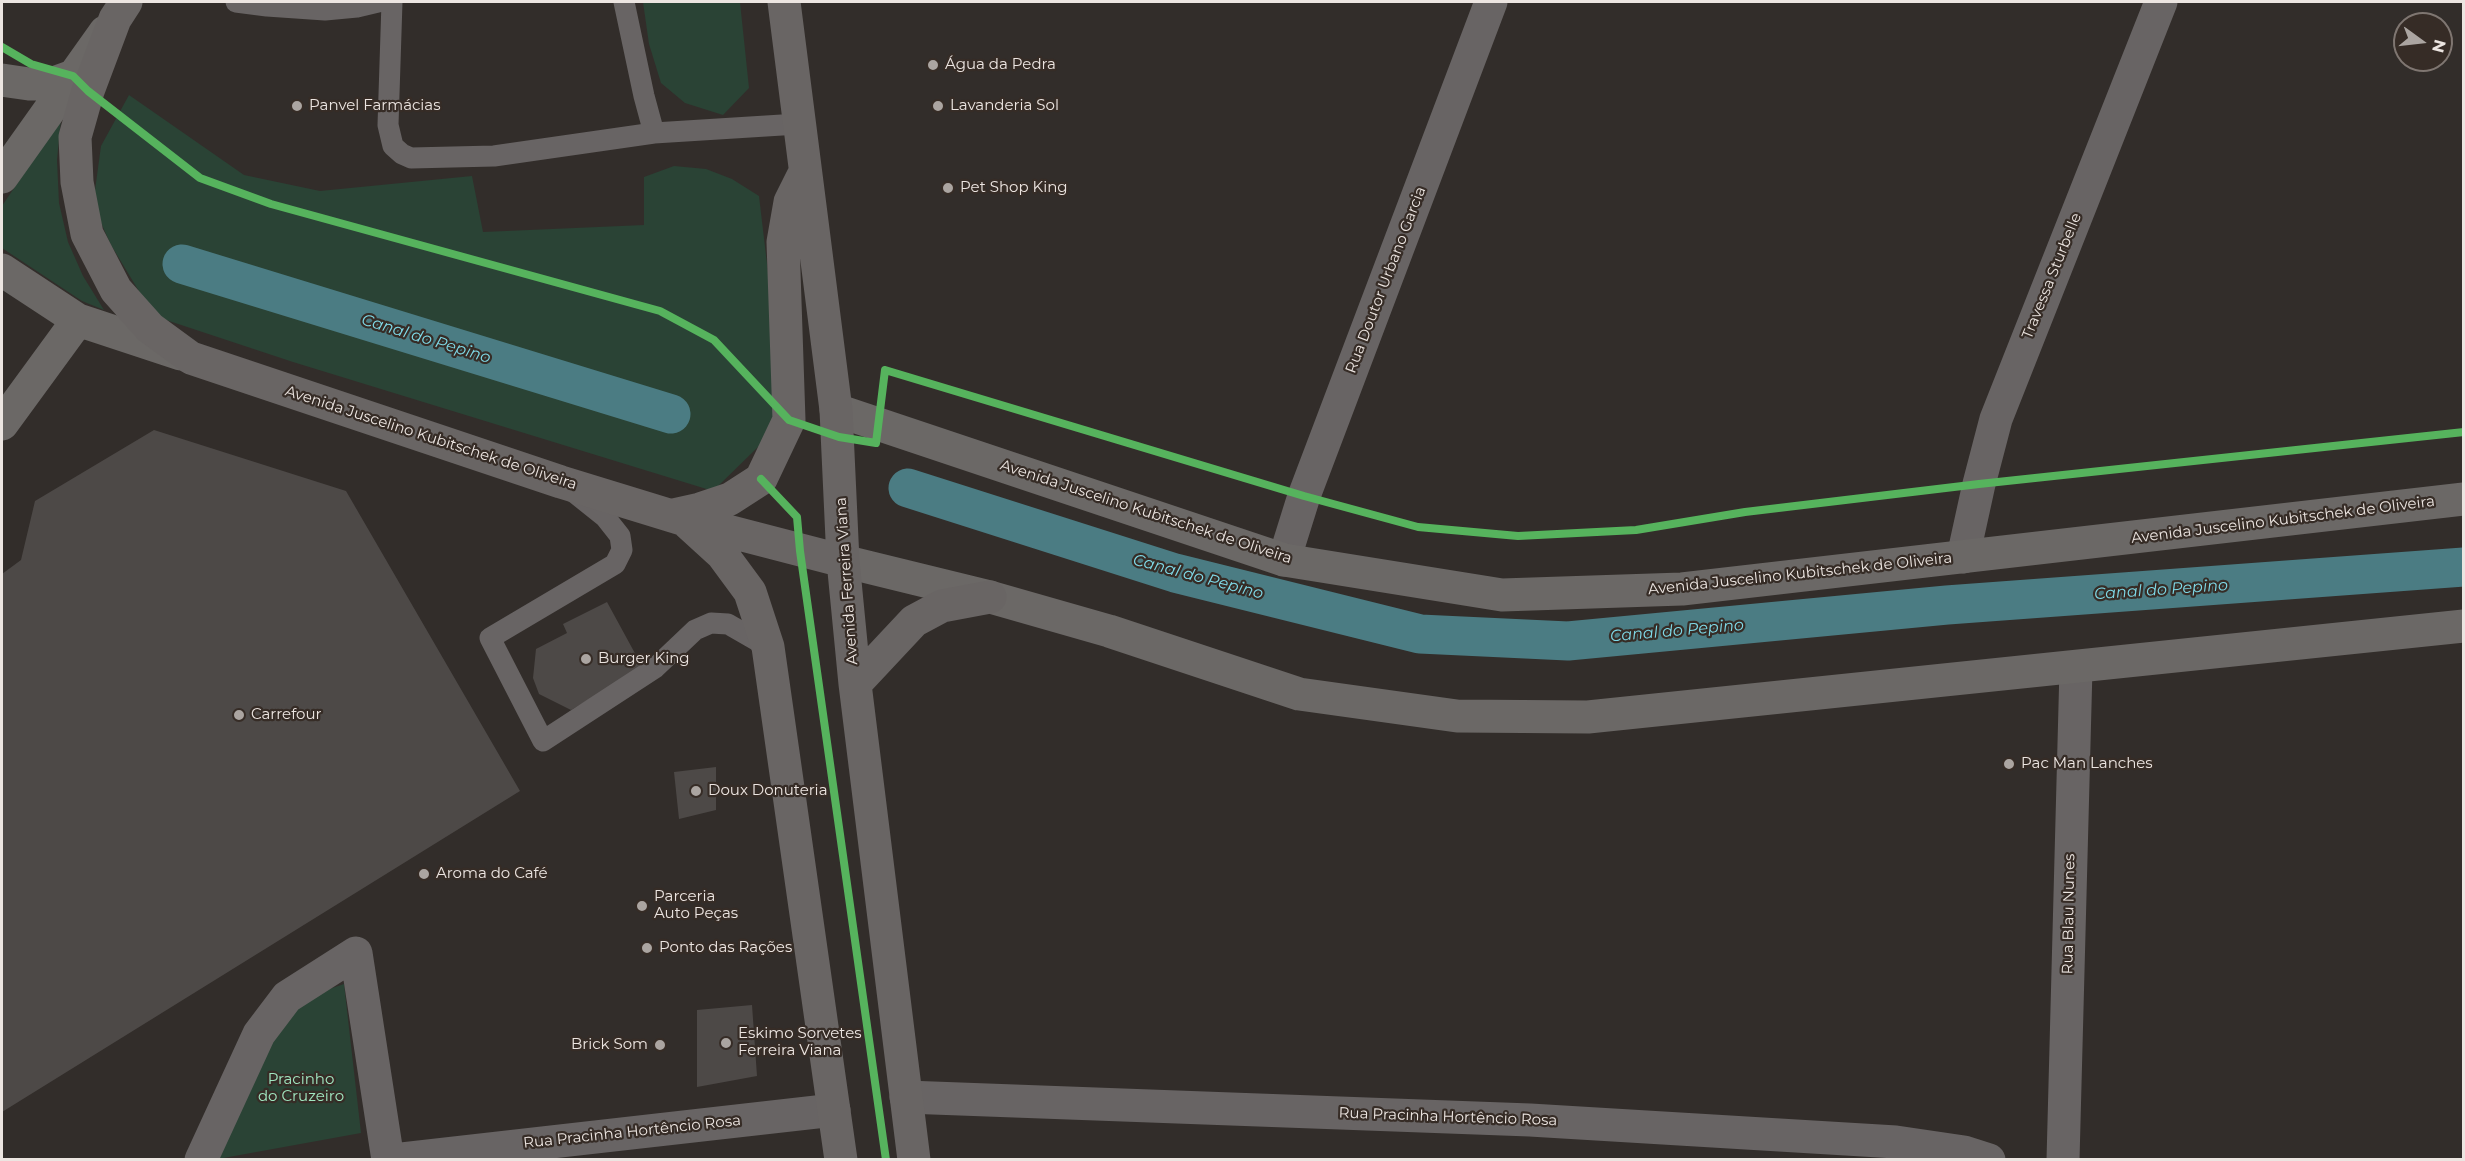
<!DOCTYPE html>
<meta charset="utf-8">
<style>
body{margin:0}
#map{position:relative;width:2465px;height:1161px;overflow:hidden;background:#322d2a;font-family:Montserrat,sans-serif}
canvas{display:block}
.frame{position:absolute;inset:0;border:3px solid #ece5e1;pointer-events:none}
.north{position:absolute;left:2393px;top:12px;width:60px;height:60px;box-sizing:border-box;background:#362c26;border:2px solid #7f7671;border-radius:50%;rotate:105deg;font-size:16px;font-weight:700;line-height:24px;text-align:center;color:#ece5e1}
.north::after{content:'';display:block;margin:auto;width:21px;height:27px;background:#aba5a1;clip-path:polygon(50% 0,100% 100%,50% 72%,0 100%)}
</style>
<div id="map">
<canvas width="2465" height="1161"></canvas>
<div class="frame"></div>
<div class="north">N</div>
</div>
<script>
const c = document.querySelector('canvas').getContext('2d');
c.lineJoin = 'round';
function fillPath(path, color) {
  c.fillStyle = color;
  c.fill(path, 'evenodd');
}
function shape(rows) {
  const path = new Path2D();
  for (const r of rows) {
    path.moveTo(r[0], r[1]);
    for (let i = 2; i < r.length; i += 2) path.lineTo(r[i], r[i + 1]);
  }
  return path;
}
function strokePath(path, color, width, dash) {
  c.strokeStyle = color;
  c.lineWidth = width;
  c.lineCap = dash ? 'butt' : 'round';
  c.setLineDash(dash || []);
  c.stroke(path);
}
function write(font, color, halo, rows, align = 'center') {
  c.font = font + ' Montserrat,sans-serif';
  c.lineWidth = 4.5;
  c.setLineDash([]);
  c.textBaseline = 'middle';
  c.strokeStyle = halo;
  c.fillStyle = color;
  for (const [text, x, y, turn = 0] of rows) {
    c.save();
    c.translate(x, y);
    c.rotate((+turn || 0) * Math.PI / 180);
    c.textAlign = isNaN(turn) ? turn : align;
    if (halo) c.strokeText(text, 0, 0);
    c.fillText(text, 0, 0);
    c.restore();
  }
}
fillPath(shape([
 [643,2,740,2,749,88,723,115,685,103,661,83,649,44],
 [129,95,244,175,320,191,472,176,483,232,644,225,644,177,674,166,706,169,732,179,759,196,776,340,778,423,759,446,713,491,293,362,154,316,111,245,93,205,101,146],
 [61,118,57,160,59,203,68,242,83,276,104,310,82,301,2,248,2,206],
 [344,984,361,1133,218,1159,261,1040,294,1001]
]), '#2a4335');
strokePath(shape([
 [182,264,671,414],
 [908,488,1175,573,1420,634,1568,641,1947,605,2464,567]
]), '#4b7c83', 39);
fillPath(shape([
 [154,430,346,491,520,791,2,1112,2,574,21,560,35,501],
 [607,602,643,668,571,710,539,694,533,678,536,649,567,633,563,624],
 [716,767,716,810,679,819,674,772],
 [752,1005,757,1076,697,1087,697,1010]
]), '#4d4947');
strokePath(shape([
 [236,2,267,6,325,10,357,7,378,2],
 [392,2,388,125,393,146,402,154,411,158,494,156,654,133],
 [624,2,644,96,654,133,798,124],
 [575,493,605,517,620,536,622,550,615,564,490,638,543,741,655,668,695,630,711,623,728,624,768,647]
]), '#686464', 21);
strokePath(shape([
 [1963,557,1979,484,1996,419,2161,2],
 [1284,560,1304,496,1491,2],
 [906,1097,1530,1120,1896,1142,1964,1152,1989,1160],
 [201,1160,259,1034,287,997,356,953,388,1160],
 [393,1160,834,1110],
 [2063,1160,2076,668]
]), '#686464', 33);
strokePath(shape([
 [2,80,29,84,51,84,73,76],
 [2,177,105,32],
 [2,270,78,320,181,354],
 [836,410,1284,560,1502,595,1682,589,2464,499],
 [2,424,78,320],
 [843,561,990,597,1109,631,1299,694,1457,716,1588,717,2464,626]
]), '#6b6866', 33);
strokePath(shape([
 [126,2,115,19,88,91,75,137,77,182,87,234,116,290,150,328,191,358,561,482,685,520,843,561],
 [784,2,836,410,843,561,855,684,914,1160],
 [673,515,700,509,730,499,761,479,789,420,783,242,790,202,803,176],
 [688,523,722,554,750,592,768,647,841,1160],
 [855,684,914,621,942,606,990,597]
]), '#696564', 33);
strokePath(shape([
 [2,47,31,64,73,76,88,91,200,178,271,204,660,311,714,340,789,420,839,437,876,443,885,370,1304,496,1418,527,1518,536,1636,530,1745,512,1979,484,2464,432],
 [761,479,797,517,800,551,886,1160]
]), '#56b35d', 8);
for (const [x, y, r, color] of [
 [933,65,6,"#aba5a1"],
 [297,106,6,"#aba5a1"],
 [938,106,6,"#aba5a1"],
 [948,188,6,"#aba5a1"],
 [586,659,6,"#aba5a1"],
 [239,715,6,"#aba5a1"],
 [2009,764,6,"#aba5a1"],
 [696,791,6,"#aba5a1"],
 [424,874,6,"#aba5a1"],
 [642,906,6,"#aba5a1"],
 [647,948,6,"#aba5a1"],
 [726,1043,6,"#aba5a1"],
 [660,1045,6,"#aba5a1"]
]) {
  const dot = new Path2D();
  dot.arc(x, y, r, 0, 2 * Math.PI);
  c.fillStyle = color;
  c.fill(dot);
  strokePath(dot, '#362c26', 2);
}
write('15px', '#ece5e1', '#362c26', [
 ["Água da Pedra",945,65],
 ["Panvel Farmácias",309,106],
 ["Lavanderia Sol",950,106],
 ["Pet Shop King",960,188],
 ["Burger King",598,659],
 ["Carrefour",251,715],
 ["Pac Man Lanches",2021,764],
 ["Doux Donuteria",708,791],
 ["Aroma do Café",436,874],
 ["Parceria",654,897],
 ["Auto Peças",654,914],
 ["Ponto das Rações",659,948],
 ["Eskimo Sorvetes",738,1034],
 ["Ferreira Viana",738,1051],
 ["Brick Som",648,1045,"right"]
], 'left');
write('15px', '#ece5e1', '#362c26', [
 ["Travessa Sturbelle",2052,276,-68],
 ["Rua Doutor Urbano Garcia",1386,280,-69],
 ["Avenida Juscelino Kubitschek de Oliveira",431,438,18],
 ["Avenida Juscelino Kubitschek de Oliveira",1146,512,18],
 ["Avenida Juscelino Kubitschek de Oliveira",2283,520,-7],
 ["Avenida Juscelino Kubitschek de Oliveira",1800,574,-6],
 ["Avenida Ferreira Viana",847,581,-94],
 ["Rua Blau Nunes",2069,914,-89],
 ["Rua Pracinha Hortêncio Rosa",1448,1117,2],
 ["Rua Pracinha Hortêncio Rosa",632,1132,-6]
]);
write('15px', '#a0e7c1', '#362c26', [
 ["Pracinho",301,1080],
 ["do Cruzeiro",301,1097]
]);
write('italic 16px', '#7fdae8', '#362c26', [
 ["Canal do Pepino",426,339,17],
 ["Canal do Pepino",1198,577,15],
 ["Canal do Pepino",2161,590,-4],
 ["Canal do Pepino",1677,631,-5]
]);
</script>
